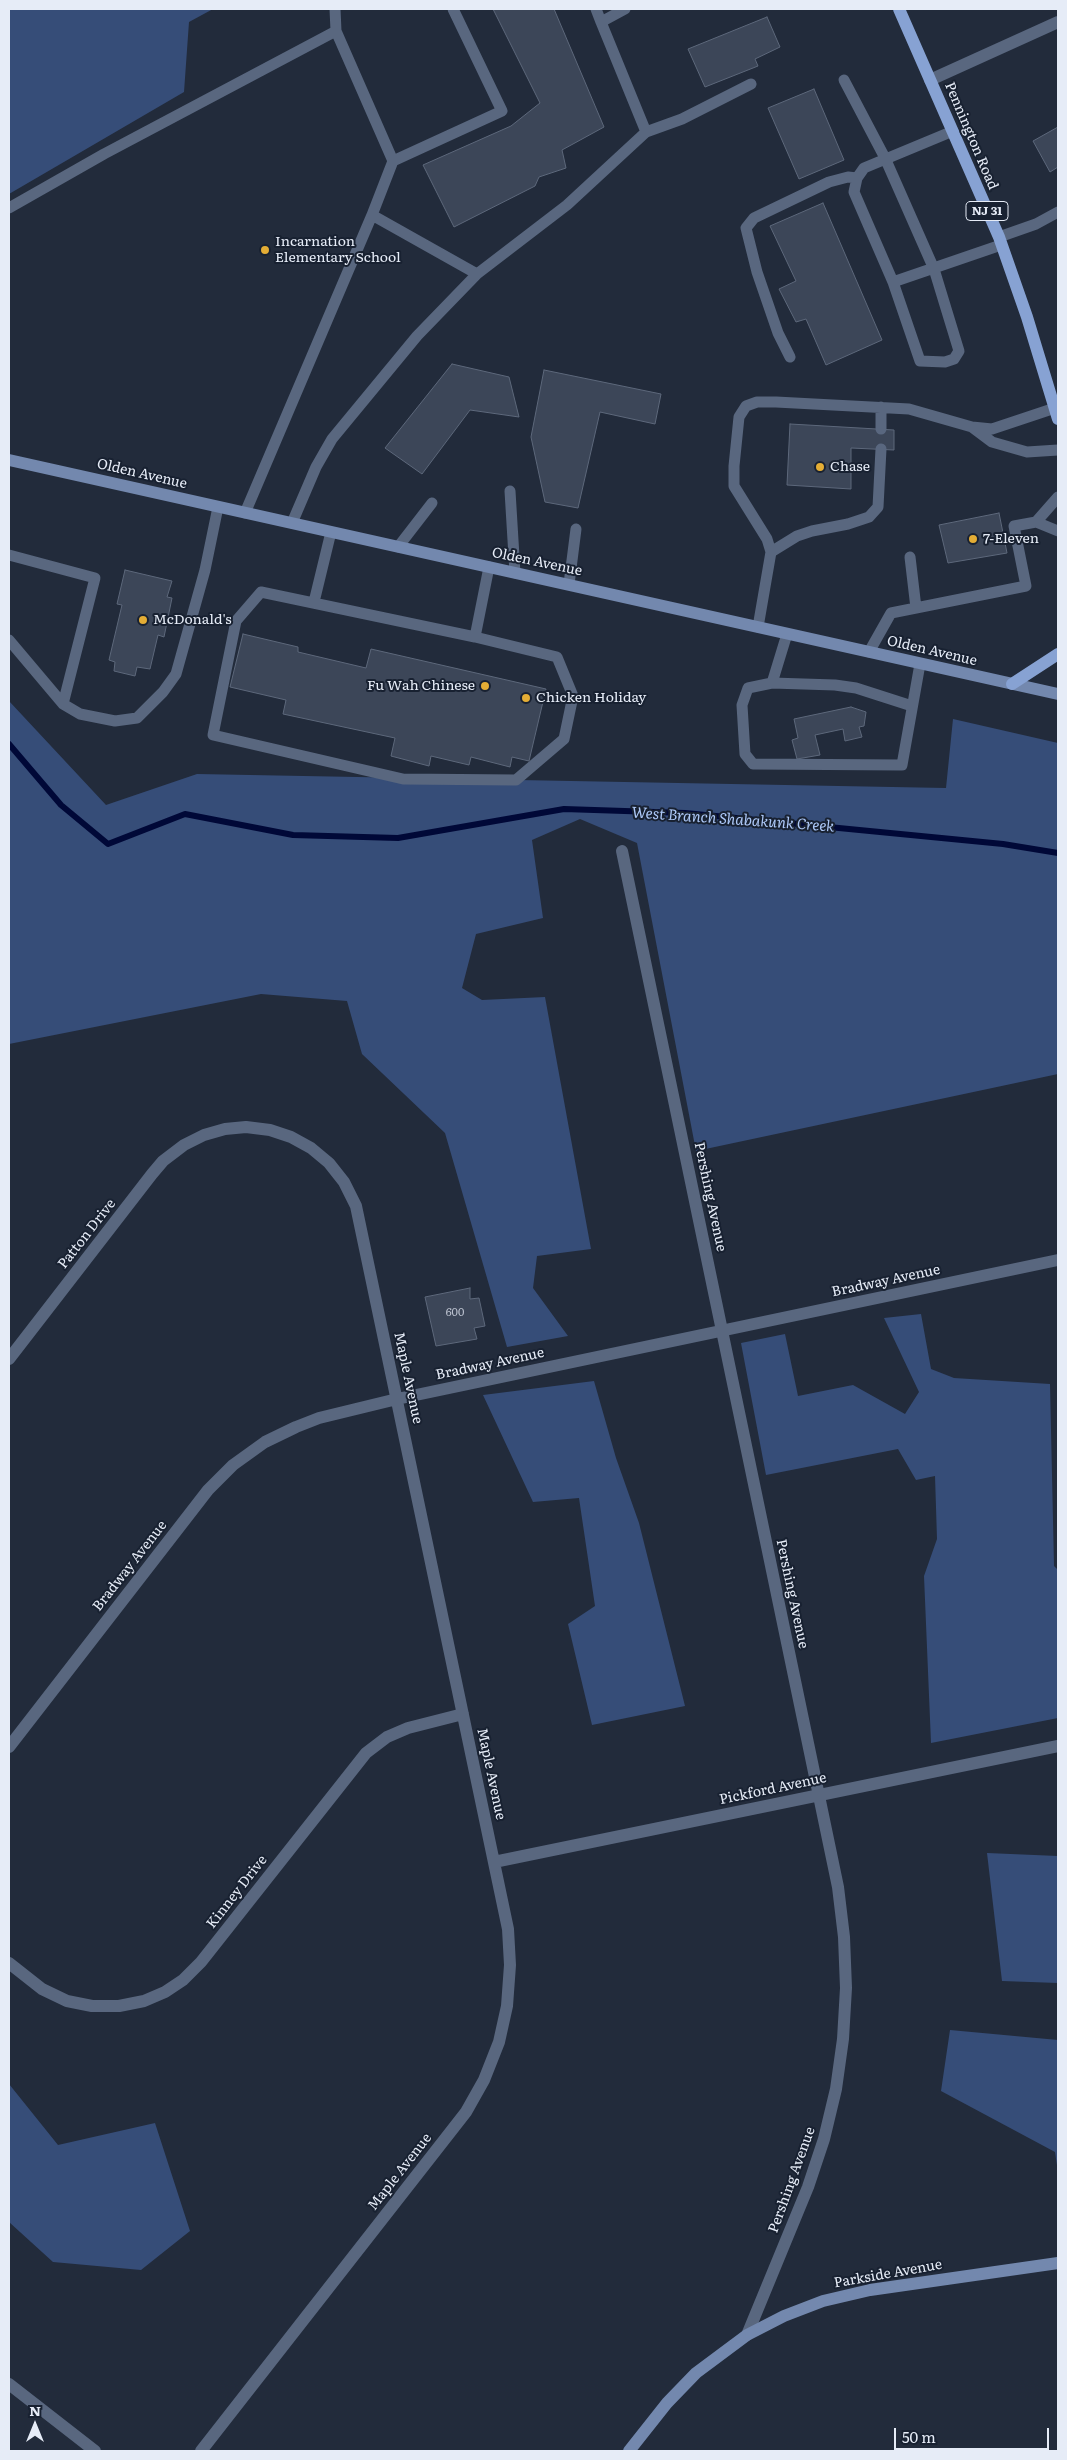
<!DOCTYPE html>
<style>
body{margin:0}
#map{position:relative;width:1067px;height:2460px;overflow:hidden;background:#222b3b;font-family:Literata,serif}
canvas{display:block}
.frame{position:absolute;inset:0;border:10px solid #e6ecf7;pointer-events:none}
.north{position:absolute;left:10px;top:2400px;width:50px;height:50px;-webkit-text-stroke:4px #182131;paint-order:stroke;rotate:0deg;font-size:14px;font-weight:700;line-height:20px;text-align:center;color:#e6ecf7}
.north::after{content:'';display:block;margin:auto;width:18px;height:22px;background:#e6ecf7;clip-path:polygon(50% 0,100% 100%,50% 72%,0 100%)}
.scale{position:absolute;left:894px;top:2428px;width:155px;height:22px;box-sizing:border-box;border:2px solid #e6ecf7;border-top:0;padding-left:6px;font-size:15px;line-height:18px;white-space:nowrap;color:#e6ecf7;-webkit-text-stroke:4px #182131;paint-order:stroke}
</style>
<div id="map">
<canvas width="1067" height="2460"></canvas>
<div class="frame"></div>
<div class="north">N</div>
<div class="scale">50 m</div>
</div>
<script>
const c = document.querySelector('canvas').getContext('2d');
c.lineJoin = 'round';
function fillPath(path, color) {
  c.fillStyle = color;
  c.fill(path, 'evenodd');
}
function shape(rows) {
  const path = new Path2D();
  for (const r of rows) {
    path.moveTo(r[0], r[1]);
    for (let i = 2; i < r.length; i += 2) path.lineTo(r[i], r[i + 1]);
  }
  return path;
}
function strokePath(path, color, width, dash) {
  c.strokeStyle = color;
  c.lineWidth = width;
  c.lineCap = dash ? 'butt' : 'round';
  c.setLineDash(dash || []);
  c.stroke(path);
}
function write(font, color, halo, rows, align = 'center') {
  c.font = font + ' Literata,serif';
  c.lineWidth = 4;
  c.setLineDash([]);
  c.textBaseline = 'middle';
  c.strokeStyle = halo;
  c.fillStyle = color;
  for (const [text, x, y, turn = 0] of rows) {
    c.save();
    c.translate(x, y);
    c.rotate((+turn || 0) * Math.PI / 180);
    c.textAlign = isNaN(turn) ? turn : align;
    if (halo) c.strokeText(text, 0, 0);
    c.fillText(text, 0, 0);
    c.restore();
  }
}
fillPath(shape([
 [9,9,213,9,189,22,184,92,9,194],
 [9,701,106,805,197,774,946,788,953,719,1058,743,1058,1074,696,1151,637,843,580,819,532,840,543,918,476,934,462,988,482,1000,545,997,591,1249,537,1256,533,1288,568,1336,507,1347,445,1133,362,1054,347,1001,261,994,9,1044],
 [921,1314,931,1369,954,1378,1050,1384,1054,1566,1058,1570,1058,1718,931,1743,924,1576,937,1539,935,1476,916,1480,898,1449,766,1475,741,1343,785,1334,798,1396,853,1385,905,1414,919,1392,884,1318],
 [594,1381,616,1458,639,1523,685,1706,592,1725,568,1624,595,1606,579,1498,533,1502,483,1395],
 [987,1853,1058,1856,1058,1983,1002,1981],
 [950,2030,1058,2040,1058,2172,1055,2152,941,2091],
 [9,2084,58,2145,155,2123,190,2231,141,2270,53,2262,9,2222]
]), '#364d78');
strokePath(shape([
 [9,744,61,805,108,844,185,814,293,835,398,838,564,809,685,813,1003,844,1058,853]
]), '#000837', 6);
const building = shape([
 [493,9,554,9,604,127,562,150,566,168,539,177,535,186,454,227,423,165,511,126,540,103,493,9],
 [767,17,780,47,755,59,758,66,705,87,688,49,767,17],
 [814,89,844,160,799,179,768,108,814,89],
 [1058,127,1058,167,1050,172,1033,141,1058,127],
 [823,203,882,340,826,365,806,319,796,322,779,289,796,281,770,226,823,203],
 [452,364,509,377,519,417,470,410,422,474,385,448,452,364],
 [544,370,661,394,655,424,600,412,578,508,545,502,531,437,544,370],
 [790,424,894,430,894,450,851,448,851,489,787,485,790,424],
 [999,513,1007,553,948,563,939,525,999,513],
 [125,570,172,581,167,597,172,598,164,637,158,635,150,669,137,667,135,676,114,671,115,662,109,660,122,605,117,604,125,570],
 [243,634,298,647,298,652,366,668,371,649,546,689,529,761,512,757,510,767,471,757,469,765,431,756,429,766,391,756,395,738,283,714,286,700,230,687,243,634],
 [851,707,866,712,864,726,859,727,862,737,845,741,843,729,815,735,820,755,797,759,792,740,798,738,794,719,851,707],
 [470,1288,470,1299,479,1298,485,1326,474,1328,477,1339,436,1346,425,1297,470,1288]
]);
fillPath(building, '#3c4658');
strokePath(building, '#5d687b', 1);
strokePath(shape([
 [453,9,502,111,393,161,372,215,477,274,567,205,646,132,601,22],
 [596,9,601,22,625,9],
 [336,31,393,161],
 [844,80,885,158,934,269,959,351,954,359,945,362,920,361,893,282],
 [953,131,864,168,857,178,854,192,893,282,1001,245],
 [646,132,682,119,751,84],
 [9,208,104,154,336,31,335,9],
 [999,237,1036,224,1058,212],
 [790,357,778,333,757,272,746,228,754,218,829,182,848,177,857,178],
 [1055,408,992,429,972,427,992,442,1027,452,1058,450],
 [881,429,881,407],
 [510,491,515,573],
 [245,513,372,215],
 [1036,522,1058,497],
 [292,523,316,467,332,439,417,336,477,274],
 [398,547,432,503],
 [771,552,797,536,812,531,848,524,869,517,878,507,881,449],
 [9,555,95,578,63,704],
 [910,557,916,608],
 [569,584,576,529],
 [261,592,475,637,557,657,573,696,564,739,516,780,403,779,213,735,236,621,261,592],
 [314,602,331,532],
 [758,627,771,552,767,539,734,486,734,466,739,417,746,406,757,402,776,402,909,409,972,427],
 [787,634,772,683,748,688,742,705,745,754,753,764,902,765,920,664],
 [475,637,489,567],
 [9,640,63,704,80,714,115,721,137,718,163,692,176,674,205,570,218,507],
 [869,652,891,613,1026,586,1014,526,1036,522,1058,531],
 [772,683,835,685,856,688,912,706]
]), '#59677f', 11);
strokePath(shape([
 [930,80,1058,22],
 [622,851,838,1887,844,1937,846,1988,843,2039,836,2089,824,2139,808,2187,747,2335],
 [9,1359,152,1174,163,1161,184,1145,204,1135,225,1129,246,1127,270,1130,291,1137,311,1148,329,1163,344,1182,356,1206,508,1929,510,1965,507,2006,499,2042,484,2080,466,2112,201,2451],
 [9,1747,208,1490,233,1465,265,1442,296,1427,319,1418,397,1399,1058,1260],
 [494,1862,1058,1746],
 [9,1963,42,1989,67,2001,92,2006,119,2006,144,2001,165,1992,183,1980,201,1962,366,1753,387,1737,408,1728,463,1714],
 [9,2384,95,2451]
]), '#59677f', 12);
strokePath(shape([
 [9,460,1058,694],
 [629,2451,667,2403,696,2373,747,2335,784,2316,823,2301,870,2290,1058,2263]
]), '#7388ae', 12);
strokePath(shape([
 [899,9,999,237,1027,317,1058,419],
 [1012,684,1058,654]
]), '#87a2d3', 12);
for (const [x, y, r, color] of [
 [265,250,5,"#e4ad35"],
 [820,467,5,"#e4ad35"],
 [973,539,5,"#e4ad35"],
 [143,620,5,"#e4ad35"],
 [485,686,5,"#e4ad35"],
 [526,698,5,"#e4ad35"]
]) {
  const dot = new Path2D();
  dot.arc(x, y, r, 0, 2 * Math.PI);
  c.fillStyle = color;
  c.fill(dot);
  strokePath(dot, '#182131', 2);
}
write('11px', '#bcc2cf', null, [
 ["600",455,1313]
]);
for (const [x, y, w] of [
 [987,211,42]
]) {
  const box = new Path2D();
  box.roundRect(x - w / 2, y - 9.5, w, 19, 4);
  c.fillStyle = '#182131';
  c.fill(box);
  strokePath(box, '#e6ecf7', 1);
}
write('bold 12px', '#e6ecf7', null, [
 ["NJ 31",987,211]
]);
write('14px', '#e6ecf7', '#182131', [
 ["Pennington Road",971,136,67],
 ["Olden Avenue",142,474,13],
 ["Olden Avenue",537,562,12],
 ["Olden Avenue",932,651,13],
 ["Pershing Avenue",710,1197,78],
 ["Patton Drive",87,1234,-52],
 ["Bradway Avenue",886,1281,-12],
 ["Bradway Avenue",490,1364,-12],
 ["Maple Avenue",408,1378,78],
 ["Bradway Avenue",130,1566,-52],
 ["Pershing Avenue",792,1594,78],
 ["Maple Avenue",491,1774,78],
 ["Pickford Avenue",773,1789,-12],
 ["Kinney Drive",237,1892,-52],
 ["Maple Avenue",400,2172,-52],
 ["Pershing Avenue",792,2180,-70],
 ["Parkside Avenue",888,2274,-10]
]);
write('14px', '#e6ecf7', '#182131', [
 ["Incarnation",275,242],
 ["Elementary School",275,258],
 ["Chase",830,467],
 ["7-Eleven",983,539],
 ["McDonald's",153,620],
 ["Fu Wah Chinese",475,686,"right"],
 ["Chicken Holiday",536,698]
], 'left');
write('italic 15px', '#adc8f7', '#182131', [
 ["West Branch Shabakunk Creek",733,820,4]
]);
</script>
